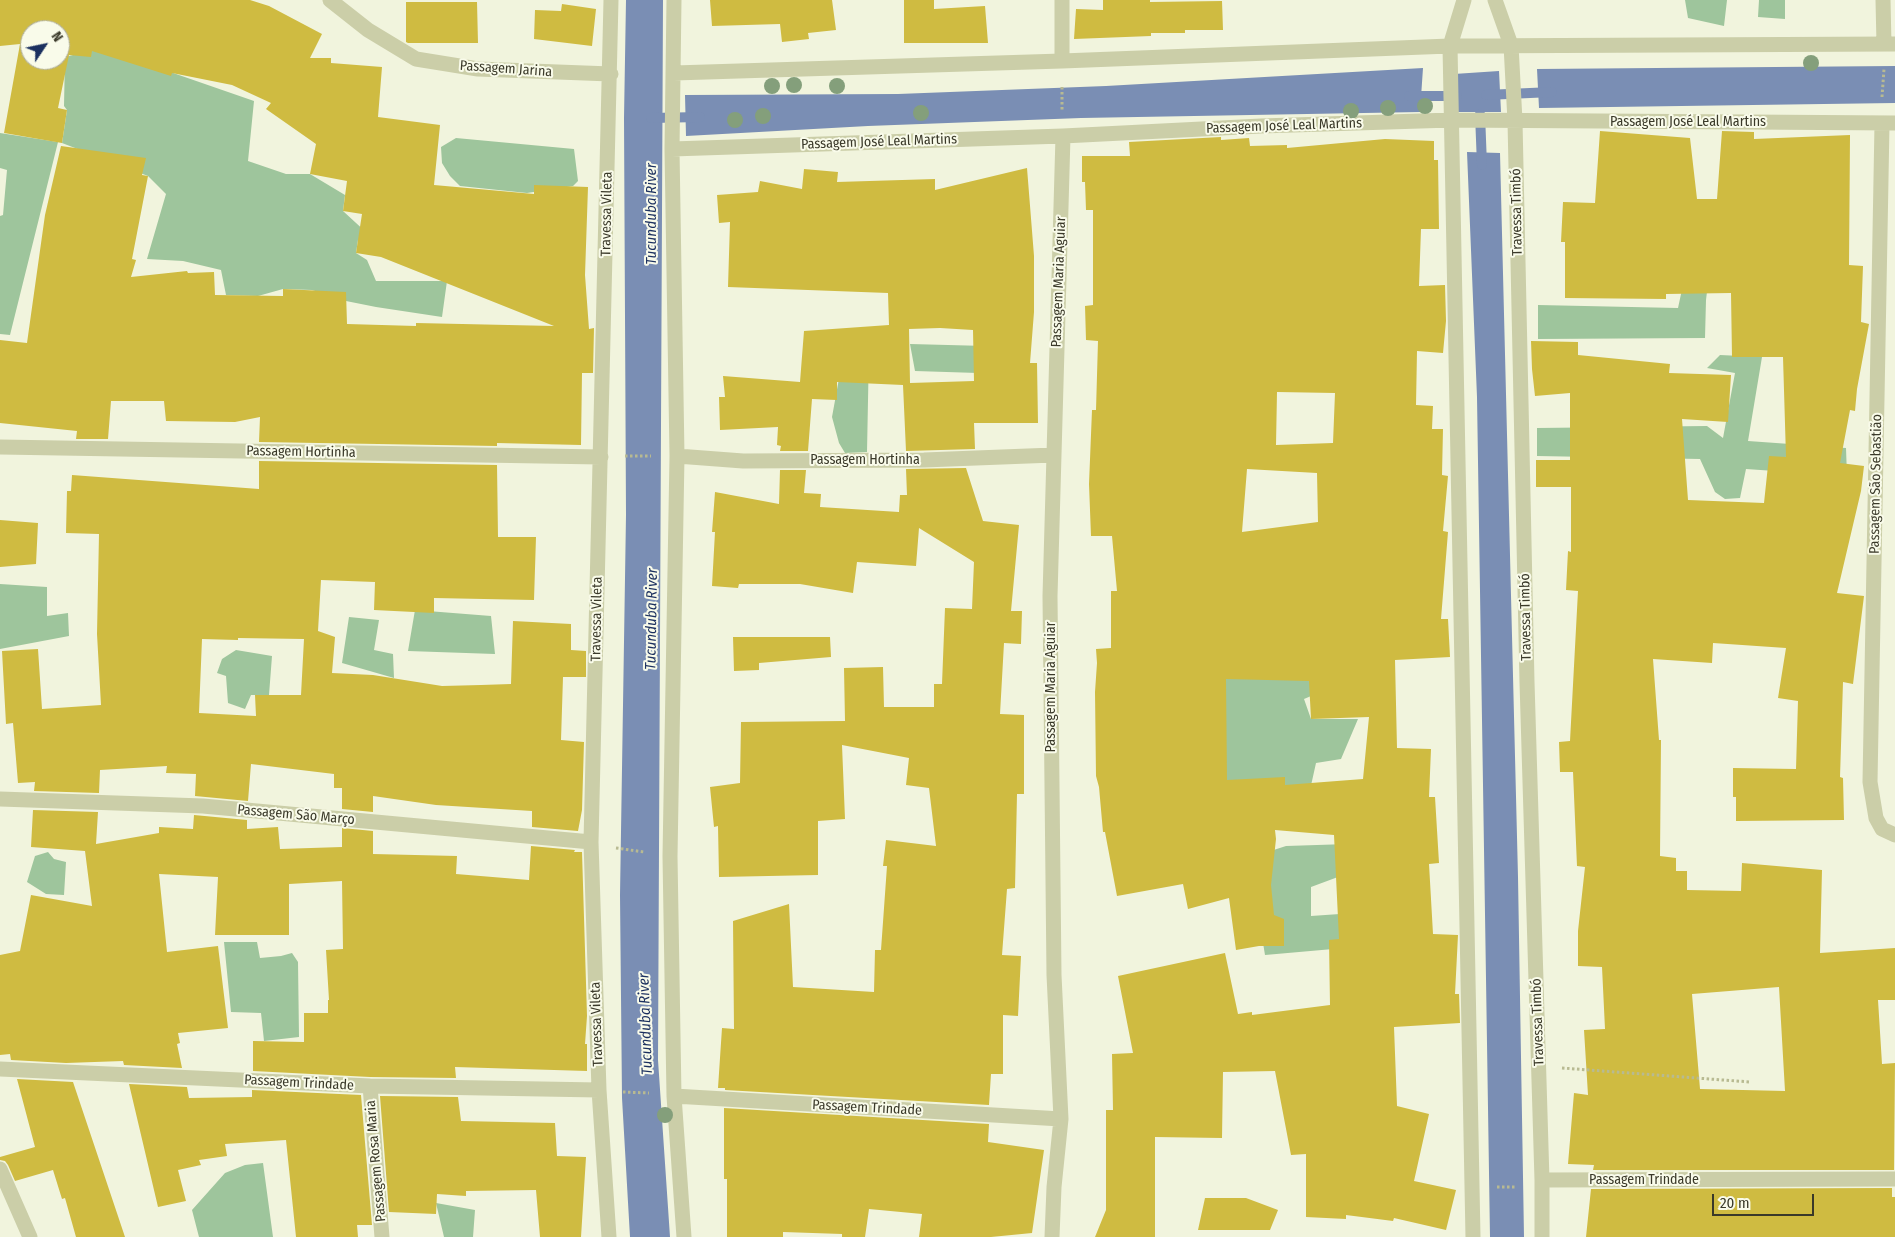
<!DOCTYPE html>
<meta charset="utf-8">
<style>
body{margin:0}
#map{position:relative;width:1895px;height:1237px;overflow:hidden;background:#f1f4dd;font-family:"Fira Sans Condensed",sans-serif}
canvas{display:block}
.north{position:absolute;left:20px;top:20px;width:50px;height:50px;box-sizing:border-box;background:#f9fbea;border:1px solid #adad9d;border-radius:50%;rotate:56deg;font-size:14px;font-weight:700;line-height:20px;text-align:center;color:#3a3929}
.north::after{content:'';display:block;margin:auto;width:18px;height:22px;background:#1b305f;clip-path:polygon(50% 0,100% 100%,50% 72%,0 100%)}
.scale{position:absolute;left:1712px;top:1194px;width:102px;height:22px;box-sizing:border-box;border:2px solid #3a3929;border-top:0;padding-left:6px;font-size:15px;line-height:18px;white-space:nowrap;color:#3a3929;-webkit-text-stroke:4px #f9fbea;paint-order:stroke}
</style>
<div id="map">
<canvas width="1895" height="1237"></canvas>
<div class="north">N</div>
<div class="scale">20 m</div>
</div>
<script>
const c = document.querySelector('canvas').getContext('2d');
c.lineJoin = 'round';
function fillPath(path, color) {
  c.fillStyle = color;
  c.fill(path, 'evenodd');
}
function shape(rows) {
  const path = new Path2D();
  for (const r of rows) {
    path.moveTo(r[0], r[1]);
    for (let i = 2; i < r.length; i += 2) path.lineTo(r[i], r[i + 1]);
  }
  return path;
}
function strokePath(path, color, width, dash) {
  c.strokeStyle = color;
  c.lineWidth = width;
  c.lineCap = dash ? 'butt' : 'round';
  c.setLineDash(dash || []);
  c.stroke(path);
}
function write(font, color, halo, rows, align = 'center') {
  c.font = font + ' "Fira Sans Condensed",sans-serif';
  c.lineWidth = 4;
  c.setLineDash([]);
  c.textBaseline = 'middle';
  c.strokeStyle = halo;
  c.fillStyle = color;
  for (const [text, x, y, turn = 0] of rows) {
    c.save();
    c.translate(x, y);
    c.rotate((+turn || 0) * Math.PI / 180);
    c.textAlign = isNaN(turn) ? turn : align;
    if (halo) c.strokeText(text, 0, 0);
    c.fillText(text, 0, 0);
    c.restore();
  }
}
fillPath(shape([
 [1685,0,1727,0,1724,26,1688,18],
 [1759,0,1785,0,1785,19,1758,17],
 [101,48,254,101,248,161,286,174,310,174,345,195,343,211,368,234,358,240,356,253,367,260,376,281,447,281,442,317,376,307,346,301,312,290,283,289,258,296,226,295,221,270,183,261,147,259,166,194,148,176,62,143,67,110,64,106,65,57],
 [0,133,58,142,10,335,0,334,0,216,3,215,7,170,0,168],
 [456,138,574,149,578,181,573,186,527,193,460,186,450,176,442,163,441,147],
 [1686,271,1709,275,1706,300,1705,338,1538,339,1538,305,1678,308],
 [910,344,986,346,978,373,915,371],
 [869,349,867,452,845,453,839,443,832,417,844,351],
 [1720,355,1762,357,1748,441,1846,448,1847,476,1746,469,1740,498,1725,499,1715,492,1700,459,1537,456,1537,428,1707,426,1723,438,1735,373,1707,368],
 [1157,538,1316,679,1323,691,1304,699,1311,719,1358,719,1341,759,1316,763,1310,790,1208,787],
 [0,584,47,587,47,616,68,613,69,636,0,649],
 [415,610,491,616,495,654,408,651],
 [349,617,379,620,374,650,393,654,394,678,342,663],
 [236,650,272,656,269,695,251,695,245,709,228,703,226,676,217,673,222,659],
 [1348,844,1346,874,1311,887,1311,916,1426,908,1424,941,1265,955,1249,858,1286,846],
 [48,852,54,859,66,862,64,895,46,894,27,882,35,856],
 [224,942,257,942,260,958,281,956,292,953,298,962,299,1037,264,1041,261,1013,231,1012],
 [263,1163,273,1237,199,1237,192,1210,225,1173,245,1165],
 [436,1203,475,1210,473,1237,444,1237]
]), '#9ec59c');
fillPath(shape([
 [626,0,663,0,658,1060,670,1237,630,1237,622,1098,620,895,626,515,624,118],
 [1895,66,1895,103,1539,108,1537,69],
 [1423,68,1420,112,1081,118,868,126,686,136,685,95,898,94,1106,86],
 [1499,71,1501,112,1455,112,1454,74],
 [1467,152,1500,153,1518,877,1524,1237,1490,1237,1477,397]
]), '#7a8eb4');
strokePath(shape([
 [1486,95,1552,92],
 [1409,96,1457,96],
 [1480,114,1482,165],
 [651,118,700,117]
]), '#7a8eb4', 10);
fillPath(shape([
 [0,0,250,0,269,6,322,34,310,58,331,58,331,63,382,67,378,117,440,125,434,185,534,194,534,185,588,187,585,275,589,329,594,328,593,373,582,373,581,445,497,443,497,446,259,442,260,417,235,422,166,421,164,401,111,401,108,439,76,439,77,431,0,423,0,340,27,343,45,215,61,146,146,158,142,175,148,176,132,259,136,260,131,277,187,271,188,273,214,272,215,295,283,296,283,289,346,292,347,324,416,326,416,323,554,326,381,257,356,253,362,214,343,211,347,181,310,174,316,144,266,109,271,103,232,85,172,73,171,76,92,51,91,57,69,55,58,108,67,110,62,143,4,133,20,44,0,46],
 [30,30,60,30,60,60,30,60],
 [710,0,832,0,836,30,808,33,809,39,782,42,780,24,712,26],
 [904,0,934,0,934,9,985,6,988,43,904,43],
 [1103,0,1150,0,1150,2,1222,1,1223,30,1185,30,1185,33,1151,33,1151,36,1074,39,1076,9,1103,10],
 [406,2,477,2,478,43,408,43,406,42],
 [562,4,596,9,592,46,534,39,535,10,561,11],
 [1600,131,1690,138,1697,199,1717,199,1722,131,1754,132,1754,139,1850,135,1849,265,1863,266,1861,322,1869,324,1857,389,1855,411,1850,410,1840,463,1864,466,1861,491,1837,593,1864,596,1853,684,1843,682,1840,777,1843,778,1844,820,1736,821,1736,797,1733,797,1733,768,1796,769,1798,701,1778,698,1786,648,1713,643,1712,663,1653,659,1659,740,1661,740,1660,856,1676,858,1676,871,1687,871,1687,890,1741,891,1742,863,1822,870,1820,953,1895,948,1895,1000,1878,1000,1882,1064,1895,1063,1894,1170,1593,1170,1594,1165,1568,1164,1574,1093,1588,1095,1584,1030,1605,1029,1602,967,1578,966,1578,931,1585,867,1577,866,1573,772,1560,772,1559,742,1570,741,1578,591,1566,590,1568,551,1571,552,1571,487,1536,487,1536,460,1570,460,1570,393,1535,396,1532,369,1531,341,1578,342,1578,355,1670,364,1669,373,1731,375,1728,422,1682,419,1688,500,1764,503,1769,456,1786,457,1783,357,1732,357,1731,293,1666,294,1666,299,1565,298,1565,242,1561,242,1563,202,1595,203],
 [1779,987,1785,1091,1700,1089,1692,994],
 [1221,137,1221,140,1249,138,1250,146,1287,145,1287,148,1385,139,1434,141,1434,160,1438,160,1439,229,1421,229,1419,286,1445,285,1446,321,1443,353,1417,351,1416,405,1433,406,1432,429,1443,429,1442,475,1448,476,1443,531,1448,532,1441,619,1448,619,1450,657,1395,660,1397,748,1431,749,1429,797,1435,797,1439,863,1429,864,1433,934,1458,935,1455,994,1459,994,1460,1023,1394,1027,1397,1106,1429,1114,1414,1181,1456,1190,1446,1230,1394,1218,1393,1221,1346,1215,1346,1219,1306,1217,1306,1154,1291,1155,1275,1071,1223,1072,1222,1138,1155,1137,1155,1237,1095,1237,1106,1210,1106,1110,1113,1110,1112,1054,1133,1053,1118,976,1225,953,1238,1014,1252,1012,1252,1015,1330,1005,1329,940,1339,939,1334,835,1275,830,1276,839,1271,885,1274,915,1284,919,1284,946,1259,946,1236,950,1229,898,1188,909,1183,884,1117,896,1105,832,1103,832,1099,787,1096,776,1095,692,1097,663,1096,649,1111,648,1111,591,1117,591,1112,536,1091,536,1089,484,1092,410,1096,410,1098,341,1086,340,1085,306,1093,305,1093,210,1086,210,1085,182,1082,182,1082,156,1130,156,1129,142],
 [1277,392,1335,393,1333,443,1276,445],
 [1247,469,1317,473,1318,522,1242,532],
 [1226,679,1309,681,1311,719,1369,717,1363,779,1285,785,1285,777,1227,780],
 [1027,168,1034,256,1034,312,1030,363,1037,363,1038,423,974,423,975,449,906,451,903,385,837,382,837,400,812,399,808,451,780,451,781,446,777,445,778,427,720,430,719,397,725,397,723,376,800,382,804,331,889,325,888,293,728,287,730,222,719,223,717,195,758,192,760,181,802,189,804,169,838,172,837,182,935,179,935,190],
 [940,328,973,330,974,381,910,383,909,329],
 [259,461,497,465,498,537,536,537,534,600,434,598,434,613,374,610,375,582,321,580,318,631,335,637,332,673,373,675,442,686,481,685,511,684,513,621,571,624,571,650,586,651,586,677,563,677,561,740,584,742,582,810,578,831,532,827,532,811,436,805,373,796,373,812,342,809,342,788,334,788,334,774,251,764,248,801,195,796,196,774,166,773,167,766,100,770,99,793,34,791,35,782,18,783,13,723,6,724,2,651,38,649,42,709,101,705,97,634,99,534,66,533,67,491,71,491,72,475,259,489],
 [238,638,304,639,301,695,255,695,256,716,199,713,202,639,238,640],
 [966,468,983,521,1019,525,1011,611,1022,611,1021,644,1004,643,1000,714,1024,715,1024,794,1017,794,1015,888,1007,889,1002,955,1021,956,1018,1016,1003,1015,1003,1074,991,1074,989,1105,725,1090,725,1088,718,1088,722,1028,734,1029,733,921,789,904,793,987,874,992,875,950,881,950,887,866,883,866,886,840,936,846,929,788,906,785,909,758,842,745,845,819,818,821,818,875,719,877,718,826,714,827,710,787,740,783,741,722,845,721,844,668,883,667,884,707,934,707,934,684,942,684,945,608,972,609,974,562,919,528,916,566,857,562,853,593,800,584,739,584,738,588,712,586,715,532,712,532,715,492,779,504,780,470,806,470,804,493,821,494,820,507,899,512,900,495,907,495,906,469],
 [0,520,38,523,36,564,0,567],
 [733,637,830,637,831,657,759,663,759,670,734,671],
 [33,810,98,812,96,844,159,833,159,827,193,829,194,815,247,820,247,829,278,827,280,849,342,847,342,828,373,831,373,854,457,856,456,874,529,880,531,846,575,850,574,852,582,852,587,1016,585,1044,587,1044,587,1071,455,1067,456,1078,370,1077,253,1071,253,1041,304,1042,304,1013,328,1013,328,1000,329,1000,326,950,343,949,342,881,289,884,289,935,215,935,218,877,159,874,167,952,218,946,228,1028,178,1033,180,1043,177,1044,182,1068,124,1065,123,1061,66,1063,11,1060,10,1054,0,1055,0,955,20,951,31,895,92,906,85,851,31,847],
 [17,1079,73,1082,125,1237,76,1237,65,1198,62,1199,53,1170,15,1181,8,1165,5,1161,0,1160,0,1157,35,1147],
 [129,1084,187,1087,189,1098,252,1097,252,1090,361,1095,372,1225,357,1225,358,1237,296,1237,286,1140,225,1144,227,1156,199,1160,201,1165,178,1170,186,1201,158,1207],
 [380,1096,458,1097,461,1121,555,1123,557,1156,586,1157,581,1237,540,1237,536,1190,466,1191,466,1196,437,1194,436,1214,389,1212],
 [724,1108,989,1124,988,1142,1044,1150,1032,1233,991,1237,919,1237,922,1214,869,1209,865,1237,842,1237,842,1234,783,1232,783,1237,727,1237,727,1179,724,1179],
 [1892,1188,1892,1197,1895,1197,1895,1237,1586,1237,1591,1189],
 [1205,1198,1246,1198,1278,1210,1270,1230,1198,1230]
]), '#cfbb41');
strokePath(shape([
 [1062,87,1062,110],
 [1882,97,1884,69],
 [625,456,651,456],
 [616,848,644,852],
 [1562,1068,1750,1082],
 [623,1092,649,1093],
 [1497,1187,1516,1187]
]), '#b8ba92', 3, [2.5, 2.5]);
strokePath(shape([
 [330,0,368,30,416,59,478,69,611,74],
 [674,0,672,149,677,456,670,856,674,1096,684,1237],
 [1464,0,1450,46,1473,1237],
 [1495,0,1511,45,1515,121,1527,682,1542,1180,1542,1237],
 [1883,0,1884,44],
 [1062,61,1062,0],
 [674,73,1062,61,1450,46,1895,44],
 [1882,124,1870,782,1876,818,1882,829,1895,835],
 [672,149,1063,136,1261,126,1452,120,1895,123],
 [0,447,601,457],
 [677,456,743,461,924,460,1054,455],
 [0,799,203,806,591,842],
 [0,1069,370,1086,599,1090],
 [370,1086,382,1237],
 [674,1096,1061,1119],
 [0,1169,30,1237],
 [1542,1180,1895,1179],
 [609,1237,599,1090,591,842,611,0],
 [1052,1237,1054,1187,1061,1119,1054,975,1050,596,1063,136]
]), '#cbcea8', 15);
c.fillStyle = '#849f7b';
for (const [x, y] of [
 [1811,63],
 [794,85],
 [772,86],
 [837,86],
 [1425,106],
 [1388,108],
 [1351,111],
 [921,113],
 [763,116],
 [735,120],
 [665,1115]
]) {
  c.beginPath();
  c.arc(x, y, 8, 0, 2 * Math.PI);
  c.fill();
}
write('14px', '#3a3929', '#f9fbea', [
 ["Passagem Jarina",506,69,4],
 ["Passagem José Leal Martins",1688,122],
 ["Passagem José Leal Martins",1284,126,-2],
 ["Passagem José Leal Martins",879,142,-2],
 ["Travessa Timbó",1517,212,-91],
 ["Travessa Vileta",607,214,-89],
 ["Passagem Maria Aguiar",1059,282,-88],
 ["Passagem Hortinha",301,452,1],
 ["Passagem Hortinha",865,460],
 ["Passagem São Sebastião",1876,484,-89],
 ["Travessa Timbó",1526,617,-91],
 ["Travessa Vileta",597,619,-89],
 ["Passagem Maria Aguiar",1051,687,-90],
 ["Passagem São Março",296,815,5],
 ["Travessa Timbó",1538,1022,-92],
 ["Travessa Vileta",597,1024,-92],
 ["Passagem Trindade",299,1083,3],
 ["Passagem Trindade",867,1108,3],
 ["Passagem Rosa Maria",376,1161,-95],
 ["Passagem Trindade",1644,1180]
]);
write('italic 15px', '#1b305f', '#f9fbea', [
 ["Tucunduba River",652,214,-90],
 ["Tucunduba River",652,619,-89],
 ["Tucunduba River",646,1024,-92]
]);
</script>
